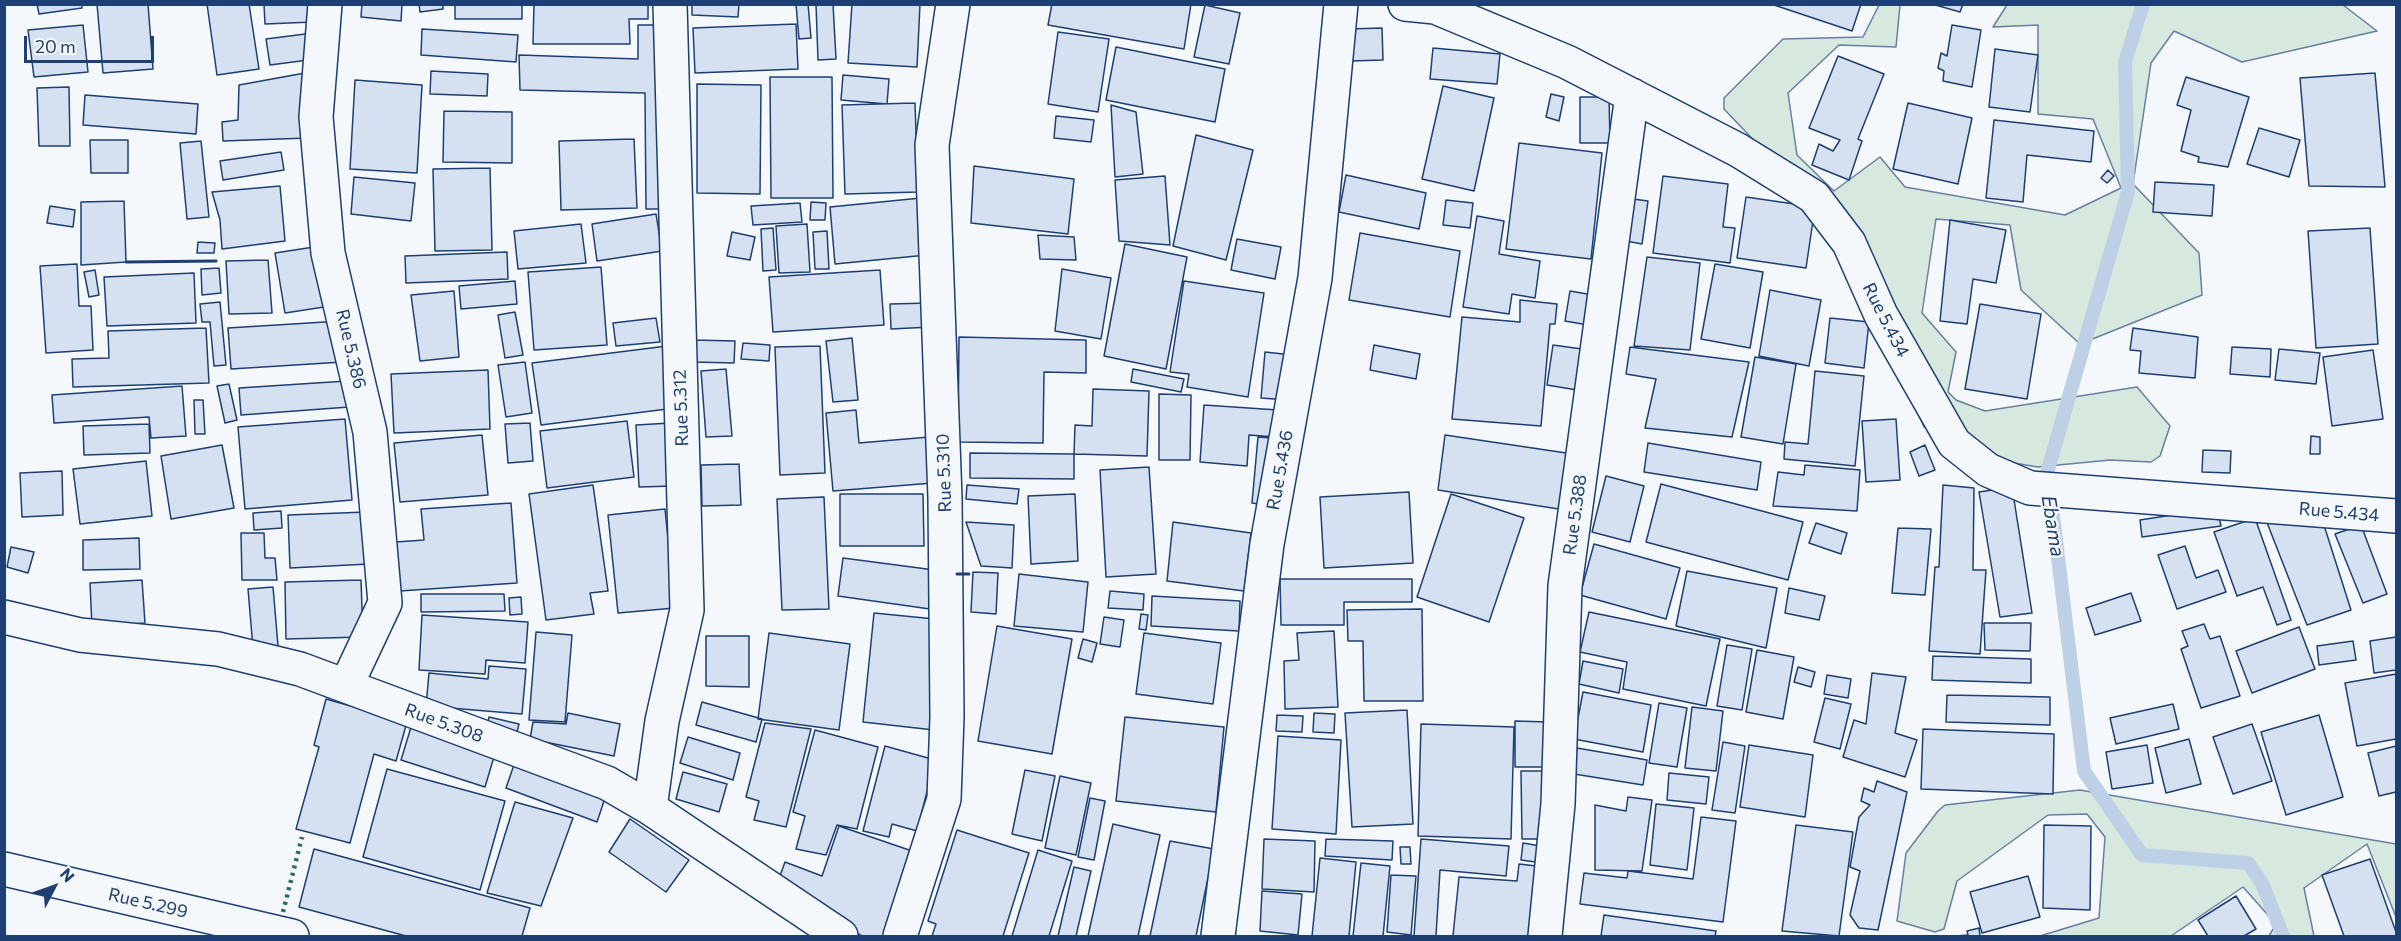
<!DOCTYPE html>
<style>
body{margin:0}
#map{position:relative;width:2401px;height:941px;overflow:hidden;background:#f4f7fb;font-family:Commissioner,sans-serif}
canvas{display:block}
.frame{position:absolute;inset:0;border:6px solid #1d3f73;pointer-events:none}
.north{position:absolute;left:24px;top:857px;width:60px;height:60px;-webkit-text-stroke:4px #f4f7fb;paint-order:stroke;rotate:49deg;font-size:16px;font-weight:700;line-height:24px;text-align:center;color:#1d3f73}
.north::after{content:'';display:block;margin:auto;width:21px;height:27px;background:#1d3f73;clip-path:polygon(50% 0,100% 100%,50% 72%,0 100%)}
.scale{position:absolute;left:24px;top:36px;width:130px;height:27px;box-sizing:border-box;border:3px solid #1d3f73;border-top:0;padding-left:8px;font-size:18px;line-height:21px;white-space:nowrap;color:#1d3f73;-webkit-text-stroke:4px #f4f7fb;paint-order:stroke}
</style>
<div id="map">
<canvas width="2401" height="941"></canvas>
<div class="frame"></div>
<div class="north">N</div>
<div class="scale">20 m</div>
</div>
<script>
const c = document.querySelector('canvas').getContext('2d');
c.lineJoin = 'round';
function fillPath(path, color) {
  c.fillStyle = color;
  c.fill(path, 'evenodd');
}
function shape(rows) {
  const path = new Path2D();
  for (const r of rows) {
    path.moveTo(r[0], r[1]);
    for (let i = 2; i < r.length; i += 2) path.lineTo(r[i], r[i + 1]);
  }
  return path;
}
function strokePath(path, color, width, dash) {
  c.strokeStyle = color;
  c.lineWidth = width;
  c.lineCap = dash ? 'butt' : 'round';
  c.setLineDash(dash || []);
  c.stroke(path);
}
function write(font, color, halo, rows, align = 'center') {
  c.font = font + ' Commissioner,sans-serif';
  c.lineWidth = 4.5;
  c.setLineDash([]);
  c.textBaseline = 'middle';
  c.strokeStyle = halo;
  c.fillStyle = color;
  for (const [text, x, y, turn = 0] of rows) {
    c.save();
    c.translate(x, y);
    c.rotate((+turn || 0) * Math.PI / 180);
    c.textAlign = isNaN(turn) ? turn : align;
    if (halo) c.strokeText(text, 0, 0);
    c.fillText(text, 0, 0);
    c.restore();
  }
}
const green = shape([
 [1879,5,1900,5,1896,47,1839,45,1788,93,1797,155,1834,191,1880,157,1905,187,2065,215,2121,188,2093,119,2038,114,2038,25,1993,27,2007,5,2343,5,2377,31,2242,62,2174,31,2151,63,2133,184,2199,253,2202,295,2080,344,2021,290,2010,225,1936,219,1922,313,1956,352,1948,392,1956,400,1985,411,2137,387,2170,426,2160,456,2151,462,2110,460,2038,467,1996,460,1924,427,1828,218,1724,109,1724,98,1783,39,1863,37,1879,5],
 [2080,790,2396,844,2396,917,2367,844,2304,888,2314,936,2269,936,2276,924,2243,887,2171,936,2040,936,2099,918,2105,837,2087,814,2048,815,1957,881,1944,929,1935,932,1897,921,1906,853,1938,811,1945,805,2080,790]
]);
fillPath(green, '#d7e8df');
strokePath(green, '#687fa3', 1.5);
strokePath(shape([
 [2143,4,2125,62,2128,192,2045,480,2052,508,2084,771,2142,855,2248,863,2262,883,2283,936]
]), '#bed0e5', 14);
const building = shape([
 [37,4,82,4,82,8,39,14,37,4],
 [97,4,148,4,153,69,103,73,97,4],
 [207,4,249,4,259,69,217,75,207,4],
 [264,4,312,4,313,22,265,24,264,4],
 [362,4,402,4,401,21,361,17,362,4],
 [419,4,443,4,443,9,420,12,419,4],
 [455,4,522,4,522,19,455,19,455,4],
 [534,4,648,4,648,19,629,19,630,44,533,44,534,4],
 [692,4,739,4,738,17,692,15,692,4],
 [796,4,808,4,811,38,799,39,796,4],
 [816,4,833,4,836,59,818,60,816,4],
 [852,4,920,4,917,67,848,63,852,4],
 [1052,4,1191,4,1184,49,1048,25,1052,4],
 [1771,4,1861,4,1852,31,1771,4],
 [1932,4,1963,4,1960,12,1932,4],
 [1205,5,1240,13,1229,64,1194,57,1205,5],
 [796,24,798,69,695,73,693,28,796,24],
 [83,25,88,72,34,77,28,30,83,25],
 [638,25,667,25,668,209,646,209,645,93,520,90,519,55,638,59,638,25],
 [1952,25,1981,30,1972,87,1943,81,1944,71,1938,68,1941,53,1947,56,1952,25],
 [1382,28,1383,60,1350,61,1348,29,1382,28],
 [422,29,518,35,516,62,421,55,422,29],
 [1058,32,1109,39,1098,112,1048,104,1058,32],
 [313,33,316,59,270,65,266,39,313,33],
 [1116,47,1225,69,1215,122,1106,100,1116,47],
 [1433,48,1500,54,1497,84,1430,79,1433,48],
 [1995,49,2038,55,2030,112,1989,107,1995,49],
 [1838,56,1884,74,1858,139,1862,141,1849,180,1812,165,1819,144,1833,151,1840,140,1809,128,1838,56],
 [431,71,488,74,487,96,430,94,431,71],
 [305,73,308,138,223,141,222,122,238,120,239,85,305,73],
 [2375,73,2385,187,2309,186,2300,78,2375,73],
 [843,75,889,79,887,104,841,100,843,75],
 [770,77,832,77,833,198,771,198,770,77],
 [2186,77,2249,97,2228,167,2198,162,2199,157,2181,151,2191,110,2177,105,2186,77],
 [355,80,422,85,417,173,350,169,355,80],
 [697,84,761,85,760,194,697,193,697,84],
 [1443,86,1494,98,1474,191,1422,179,1443,86],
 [69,87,70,146,39,146,37,88,69,87],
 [1551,94,1564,97,1559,121,1546,117,1551,94],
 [85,95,198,104,196,134,83,125,85,95],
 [1580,97,1609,97,1610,143,1580,143,1580,97],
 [915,103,918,192,845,194,842,105,915,103],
 [1908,103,1972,118,1958,184,1893,169,1908,103],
 [1111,105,1136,112,1143,174,1115,177,1111,105],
 [444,111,512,112,512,163,443,162,444,111],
 [1056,116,1094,120,1091,142,1054,138,1056,116],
 [1994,120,2094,131,2091,162,2027,155,2023,202,1986,198,1994,120],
 [2259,128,2300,140,2289,177,2247,164,2259,128],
 [1196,135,1253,150,1226,260,1173,246,1196,135],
 [634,139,637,208,561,210,559,141,634,139],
 [90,140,128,140,128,173,91,173,90,140],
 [201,141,209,217,187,219,180,143,201,141],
 [1519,143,1602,153,1591,259,1506,249,1519,143],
 [281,152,284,170,223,180,220,161,281,152],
 [974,166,1074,179,1068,234,971,223,974,166],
 [490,168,492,250,435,251,433,169,490,168],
 [2108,170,2114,176,2107,183,2101,178,2108,170],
 [1346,175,1426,193,1419,229,1339,212,1346,175],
 [1165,176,1170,245,1119,241,1115,180,1165,176],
 [1663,176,1728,184,1723,227,1735,228,1730,263,1653,253,1663,176],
 [354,177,415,183,411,221,351,214,354,177],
 [2155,182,2214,185,2212,216,2153,212,2155,182],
 [280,186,285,241,222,249,220,220,212,192,280,186],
 [1746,197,1815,207,1806,268,1737,258,1746,197],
 [921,198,927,255,835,264,830,207,921,198],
 [1633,199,1648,201,1642,244,1626,241,1633,199],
 [1446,200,1473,203,1470,228,1443,225,1446,200],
 [124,201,126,262,81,265,81,202,124,201],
 [811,202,826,203,825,220,810,220,811,202],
 [800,203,802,222,753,225,751,206,800,203],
 [50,206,75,210,73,227,47,223,50,206],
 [656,214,662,251,597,261,592,224,656,214],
 [1477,216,1504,221,1499,254,1540,261,1535,298,1512,294,1509,314,1463,307,1477,216],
 [1950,220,2006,230,1996,283,1973,279,1967,324,1940,321,1950,220],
 [581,224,586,263,518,269,514,231,581,224],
 [807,224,810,272,779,273,776,226,807,224],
 [773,228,776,270,763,271,761,229,773,228],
 [2370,228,2378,344,2316,348,2308,231,2370,228],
 [827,231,829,269,815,269,813,232,827,231],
 [732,232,755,237,750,260,727,256,732,232],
 [1360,233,1460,251,1450,317,1349,300,1360,233],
 [1038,235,1074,237,1076,260,1040,259,1038,235],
 [1237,239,1281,247,1275,279,1231,270,1237,239],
 [198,242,215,243,214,253,197,253,198,242],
 [1125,244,1187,257,1166,369,1104,356,1125,244],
 [314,247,324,307,285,313,275,253,314,247],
 [507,252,508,279,406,283,405,256,507,252],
 [1647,257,1700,263,1690,350,1634,346,1647,257],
 [268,260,272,313,229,314,226,261,268,260],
 [77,264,79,306,91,306,93,350,46,353,40,266,77,264],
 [1715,264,1763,272,1750,348,1701,339,1715,264],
 [601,267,607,345,534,350,528,272,601,267],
 [219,268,221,293,202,295,201,269,219,268],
 [1062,269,1111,278,1101,339,1055,331,1062,269],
 [95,270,99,295,89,297,84,272,95,270],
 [880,270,884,325,773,332,769,277,880,270],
 [194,273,196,323,107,326,104,277,194,273],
 [515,281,517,304,461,309,459,286,515,281],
 [1184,281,1264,293,1248,397,1187,387,1189,374,1170,372,1184,281],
 [1770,290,1821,300,1809,366,1759,356,1770,290],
 [454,291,459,357,420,361,411,295,454,291],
 [1570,291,1593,295,1588,325,1565,321,1570,291],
 [1520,300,1557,304,1555,324,1550,324,1541,426,1452,419,1462,317,1520,322,1520,300],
 [220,302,226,365,214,366,210,322,202,322,200,304,220,302],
 [930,303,931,327,891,329,890,304,930,303],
 [1980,304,2041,314,2027,399,1965,389,1980,304],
 [515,312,523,355,505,358,498,315,515,312],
 [656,318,660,342,616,346,613,323,656,318],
 [1830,318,1869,322,1864,368,1825,363,1830,318],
 [341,321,343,362,231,369,228,328,341,321],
 [206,328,209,383,73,387,72,359,109,358,108,331,206,328],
 [2133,328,2198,337,2195,378,2139,373,2141,351,2130,350,2133,328],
 [959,337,1086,340,1086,373,1044,372,1043,443,958,442,959,337],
 [852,338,858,400,833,402,826,341,852,338],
 [694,340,735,341,734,363,693,362,694,340],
 [743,343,770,345,769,361,741,359,743,343],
 [1374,345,1420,354,1416,379,1370,370,1374,345],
 [1553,345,1582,349,1577,390,1547,385,1553,345],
 [667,346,675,408,541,425,532,363,667,346],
 [820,346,825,473,780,475,775,347,820,346],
 [1630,347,1749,362,1732,437,1645,428,1656,379,1626,374,1630,347],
 [2232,347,2271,349,2270,377,2230,374,2232,347],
 [2279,349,2320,353,2316,384,2275,380,2279,349],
 [2373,350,2383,419,2332,426,2323,357,2373,350],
 [1265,352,1292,355,1288,400,1261,398,1265,352],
 [1755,357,1796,364,1783,444,1741,437,1755,357],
 [525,362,532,413,506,417,498,365,525,362],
 [726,369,732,436,706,437,701,371,726,369],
 [1133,369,1184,379,1181,392,1131,382,1133,369],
 [488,370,490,429,394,433,391,374,488,370],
 [1815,371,1864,376,1855,466,1784,459,1785,442,1808,444,1815,371],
 [347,381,349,407,241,415,239,388,347,381],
 [229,384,237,420,225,423,217,386,229,384],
 [182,386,186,436,151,438,149,417,54,423,52,395,182,386],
 [1093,389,1149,391,1147,456,1074,454,1075,425,1092,426,1093,389],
 [1159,394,1191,395,1190,460,1159,460,1159,394],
 [194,400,203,400,205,434,195,434,194,400],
 [1204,405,1278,410,1276,437,1249,435,1247,466,1200,462,1204,405],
 [856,410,859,443,929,437,933,483,833,491,826,413,856,410],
 [345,419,352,500,245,509,238,427,345,419],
 [1896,419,1900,480,1866,482,1862,421,1896,419],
 [627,421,634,477,547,488,540,431,627,421],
 [530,423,533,461,508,463,505,424,530,423],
 [671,423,673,486,639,487,636,425,671,423],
 [149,424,150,453,84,455,83,426,149,424],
 [482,435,488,495,400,502,394,443,482,435],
 [1445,435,1573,454,1565,510,1438,490,1445,435],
 [2311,436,2320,437,2320,454,2310,454,2311,436],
 [1258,437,1271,438,1264,505,1252,503,1258,437],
 [1648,443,1761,462,1757,490,1644,472,1648,443],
 [222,445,234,508,171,519,161,456,222,445],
 [1925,445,1935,470,1919,476,1910,452,1925,445],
 [2203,450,2231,451,2230,473,2202,472,2203,450],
 [970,453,1074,454,1074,479,970,478,970,453],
 [146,461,152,516,80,524,73,469,146,461],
 [739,464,741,505,702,506,701,465,739,464],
 [1805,465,1860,470,1857,511,1773,506,1778,472,1804,475,1805,465],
 [1149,467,1156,574,1106,577,1100,470,1149,467],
 [62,471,63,515,22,517,20,473,62,471],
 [1606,476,1644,486,1630,542,1592,532,1606,476],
 [1661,484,1803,522,1788,580,1646,542,1661,484],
 [593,485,608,591,590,593,594,614,546,620,529,494,593,485],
 [967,485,1019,489,1017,504,966,499,967,485],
 [1943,485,1974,488,1973,570,1986,570,1980,654,1929,651,1935,567,1939,567,1943,485],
 [2012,487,2032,613,2000,617,1979,492,2012,487],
 [1409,492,1413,563,1324,568,1320,497,1409,492],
 [840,494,923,494,924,546,840,546,840,494],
 [1075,494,1078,561,1031,564,1028,496,1075,494],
 [1451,494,1524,518,1489,622,1417,597,1451,494],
 [824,497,829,609,782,610,777,499,824,497],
 [511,503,517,583,400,591,396,542,424,540,421,509,511,503],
 [2217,508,2221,526,2142,537,2140,520,2217,508],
 [665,509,675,608,618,613,608,515,665,509],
 [281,511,282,528,254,530,253,513,281,511],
 [367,512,369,564,290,568,288,515,367,512],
 [2255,518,2291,620,2277,625,2263,587,2237,596,2214,532,2255,518],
 [2322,519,2351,610,2307,625,2266,520,2322,519],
 [966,522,1014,525,1012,568,981,566,966,522],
 [1173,522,1251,533,1244,591,1167,581,1173,522],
 [1816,523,1847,533,1841,554,1809,543,1816,523],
 [2361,525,2387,594,2363,603,2335,534,2361,525],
 [1898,528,1931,529,1925,595,1892,593,1898,528],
 [241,533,264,533,265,558,275,558,277,580,242,580,241,533],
 [139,538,140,569,83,570,83,540,139,538],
 [1594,544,1680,568,1666,619,1580,595,1594,544],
 [2185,546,2196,578,2218,570,2226,592,2177,609,2158,555,2185,546],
 [11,547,34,552,28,573,7,567,11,547],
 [843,558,942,571,937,610,838,596,843,558],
 [1687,571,1777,588,1766,648,1676,626,1687,571],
 [973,572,998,573,996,614,971,612,973,572],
 [1019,574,1088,582,1083,632,1014,626,1019,574],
 [1280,579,1412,579,1412,602,1344,602,1344,625,1281,625,1280,579],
 [142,580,145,623,92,627,90,583,142,580],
 [361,580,363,637,286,639,285,582,361,580],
 [273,587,278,646,253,648,248,589,273,587],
 [1789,588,1825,596,1819,620,1785,613,1789,588],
 [1110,591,1144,594,1143,610,1108,608,1110,591],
 [2131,593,2141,621,2095,635,2086,608,2131,593],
 [421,594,504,594,505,611,421,612,421,594],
 [1152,596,1240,601,1239,631,1151,626,1152,596],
 [521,597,522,614,510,615,509,598,521,597],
 [1422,609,1423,701,1364,701,1363,641,1348,641,1347,610,1422,609],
 [1589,612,1720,639,1706,706,1623,689,1627,662,1580,652,1589,612],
 [874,613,945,620,934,730,863,722,874,613],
 [1141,614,1148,615,1146,630,1139,629,1141,614],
 [422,615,528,622,525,663,486,660,485,674,419,670,422,615],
 [1104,617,1124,620,1120,647,1100,644,1104,617],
 [1984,623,2031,623,2030,651,1985,650,1984,623],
 [2204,624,2210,639,2220,636,2240,696,2201,708,2181,649,2188,646,2182,631,2204,624],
 [997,626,1072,639,1052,754,978,741,997,626],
 [2299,627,2315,669,2252,693,2236,651,2299,627],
 [1334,631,1338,707,1285,709,1284,661,1299,660,1297,633,1334,631],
 [536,632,572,635,565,722,529,720,536,632],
 [769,633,850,644,839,730,758,719,769,633],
 [1144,633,1221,643,1213,704,1136,694,1144,633],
 [706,636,749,636,749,687,706,686,706,636],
 [2396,637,2396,670,2374,673,2370,641,2396,637],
 [1083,639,1097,643,1092,662,1078,658,1083,639],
 [2353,641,2356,660,2319,665,2317,646,2353,641],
 [1727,645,1752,649,1742,710,1717,706,1727,645],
 [1757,650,1794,657,1783,719,1746,712,1757,650],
 [1933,656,2031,659,2031,683,1932,680,1933,656],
 [1583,661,1623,669,1619,693,1579,684,1583,661],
 [489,666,526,669,522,714,426,706,429,673,488,679,489,666],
 [1798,667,1815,672,1811,687,1794,682,1798,667],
 [1872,673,1906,677,1895,733,1917,740,1905,777,1843,757,1854,720,1866,724,1872,673],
 [2396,674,2396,739,2357,746,2345,683,2396,674],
 [1827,675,1851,679,1848,698,1824,694,1827,675],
 [1583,692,1651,705,1643,752,1574,739,1583,692],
 [1947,695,2050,697,2050,725,1946,722,1947,695],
 [1825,698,1851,704,1840,749,1814,742,1825,698],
 [326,699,407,722,396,761,374,754,350,843,296,829,319,747,314,745,326,699],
 [702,702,762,719,756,742,696,725,702,702],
 [1659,703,1687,708,1677,767,1649,763,1659,703],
 [2173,704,2179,729,2116,744,2110,718,2173,704],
 [1692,707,1723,711,1716,771,1685,768,1692,707],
 [1407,710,1413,824,1352,827,1345,713,1407,710],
 [568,713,620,724,614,756,530,739,533,722,566,724,568,713],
 [1314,713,1335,714,1334,733,1313,732,1314,713],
 [1277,715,1303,716,1302,732,1276,731,1277,715],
 [2319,715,2343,797,2286,815,2261,732,2319,715],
 [489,717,519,724,515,740,486,733,489,717],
 [1125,717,1224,727,1216,812,1116,801,1125,717],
 [1515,721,1548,722,1548,767,1515,767,1515,721],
 [765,723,811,729,786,827,754,820,759,801,746,797,765,723],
 [412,724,496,750,485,787,401,760,412,724],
 [1421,724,1514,727,1511,839,1418,836,1421,724],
 [2252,724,2272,781,2233,794,2213,737,2252,724],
 [1923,729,2054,734,2053,794,1921,789,1923,729],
 [815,730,878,747,857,829,837,825,826,855,796,849,805,816,793,812,815,730],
 [1278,736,1341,740,1336,834,1272,829,1278,736],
 [688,737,740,753,733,780,680,763,688,737],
 [2189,739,2201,784,2166,793,2155,748,2189,739],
 [1723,742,1745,746,1735,813,1712,810,1723,742],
 [1749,745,1813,755,1805,817,1740,807,1749,745],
 [2147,745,2153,783,2112,789,2106,752,2147,745],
 [885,746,935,760,917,831,892,824,889,837,863,831,885,746],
 [2396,746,2396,792,2379,796,2368,753,2396,746],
 [1577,748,1647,760,1643,785,1574,774,1577,748],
 [516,759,607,792,597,822,506,788,516,759],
 [387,769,505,801,480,890,363,857,387,769],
 [1025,770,1055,776,1042,841,1012,834,1025,770],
 [1521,771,1547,771,1549,839,1522,839,1521,771],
 [683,772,727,784,719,812,676,799,683,772],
 [1669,773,1709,777,1706,804,1667,800,1669,773],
 [1060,776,1091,783,1076,855,1045,848,1060,776],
 [1877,781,1907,792,1878,930,1859,928,1850,915,1860,871,1850,867,1859,817,1870,805,1861,801,1864,788,1874,792,1877,781],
 [1628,797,1652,800,1642,871,1595,870,1595,805,1626,811,1628,797],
 [1090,798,1105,801,1094,860,1078,857,1090,798],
 [515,802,573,818,541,906,487,893,515,802],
 [1656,804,1694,808,1687,870,1650,865,1656,804],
 [1701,817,1736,821,1723,922,1580,904,1584,873,1627,878,1628,871,1693,879,1701,817],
 [630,819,689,860,666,892,609,852,630,819],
 [1113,824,1160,835,1138,936,1088,936,1113,824],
 [1796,825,1853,832,1839,936,1782,931,1796,825],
 [2044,825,2091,826,2090,910,2043,908,2044,825],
 [839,826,912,851,887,936,862,936,776,887,785,862,822,876,839,826],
 [957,830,1029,853,1003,936,932,936,936,924,928,921,957,830],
 [1264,839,1315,841,1314,892,1262,889,1264,839],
 [1326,839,1393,841,1392,860,1325,856,1326,839],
 [1421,839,1509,846,1506,876,1440,870,1436,936,1414,936,1421,839],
 [1170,841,1214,849,1196,936,1150,936,1170,841],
 [1523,843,1546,847,1543,863,1521,860,1523,843],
 [1400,847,1410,847,1411,864,1401,864,1400,847],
 [314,849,530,908,522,936,406,936,299,907,314,849],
 [1038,850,1072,861,1049,936,1012,936,1038,850],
 [1320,858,1356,862,1349,936,1312,936,1320,858],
 [2370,859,2396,932,2396,936,2344,936,2322,875,2370,859],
 [1361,863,1390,866,1383,936,1353,936,1361,863],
 [1519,864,1545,867,1540,936,1453,936,1459,877,1517,881,1519,864],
 [1074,867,1091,871,1076,936,1058,936,1074,867],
 [1391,875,1416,876,1411,935,1387,932,1391,875],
 [2028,876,2040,917,1982,933,1970,892,2028,876],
 [1262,891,1302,894,1298,935,1260,931,1262,891],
 [2236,896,2256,929,2244,936,2208,936,2198,920,2236,896],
 [1604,915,1716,931,1715,936,1601,936,1604,915],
 [1979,928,1980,936,1956,936,1968,935,1967,931,1979,928]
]);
fillPath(building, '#d5e0f0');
strokePath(building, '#1d3f73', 1.5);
const minor = shape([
 [325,4,316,117,328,253,370,432,385,603,346,686],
 [1405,4,1435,7,1567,62,1738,150,1814,197,1849,243,1881,315,1954,443,1988,470,2030,488,2396,516],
 [4,617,80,635,218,649,300,669,607,783,650,808,841,936],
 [650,808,662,721,687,610,670,4],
 [4,869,292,936],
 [900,936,944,799,947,717,945,498,932,145,953,4],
 [1218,936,1267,544,1315,278,1341,4],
 [1545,936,1558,804,1565,586,1632,95]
]);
strokePath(minor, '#1d3f73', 36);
strokePath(minor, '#f4f7fb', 33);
strokePath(shape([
 [283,912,302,837]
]), '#2c6c60', 4.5, [3, 4.5]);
strokePath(shape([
 [126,262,216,261],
 [957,574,969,574]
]), '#1d3f73', 3);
write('18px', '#1d3f73', '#f4f7fb', [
 ["Rue 5.434",1886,320,63],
 ["Rue 5.386",351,349,77],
 ["Rue 5.312",681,408,-92],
 ["Rue 5.436",1280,470,-80],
 ["Rue 5.310",944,473,-92],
 ["Rue 5.434",2339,512,5],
 ["Rue 5.388",1575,515,-82],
 ["Rue 5.308",444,723,20],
 ["Rue 5.299",148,903,13]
]);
write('italic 20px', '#1d3f73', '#f4f7fb', [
 ["Ebama",2053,526,81]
]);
</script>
